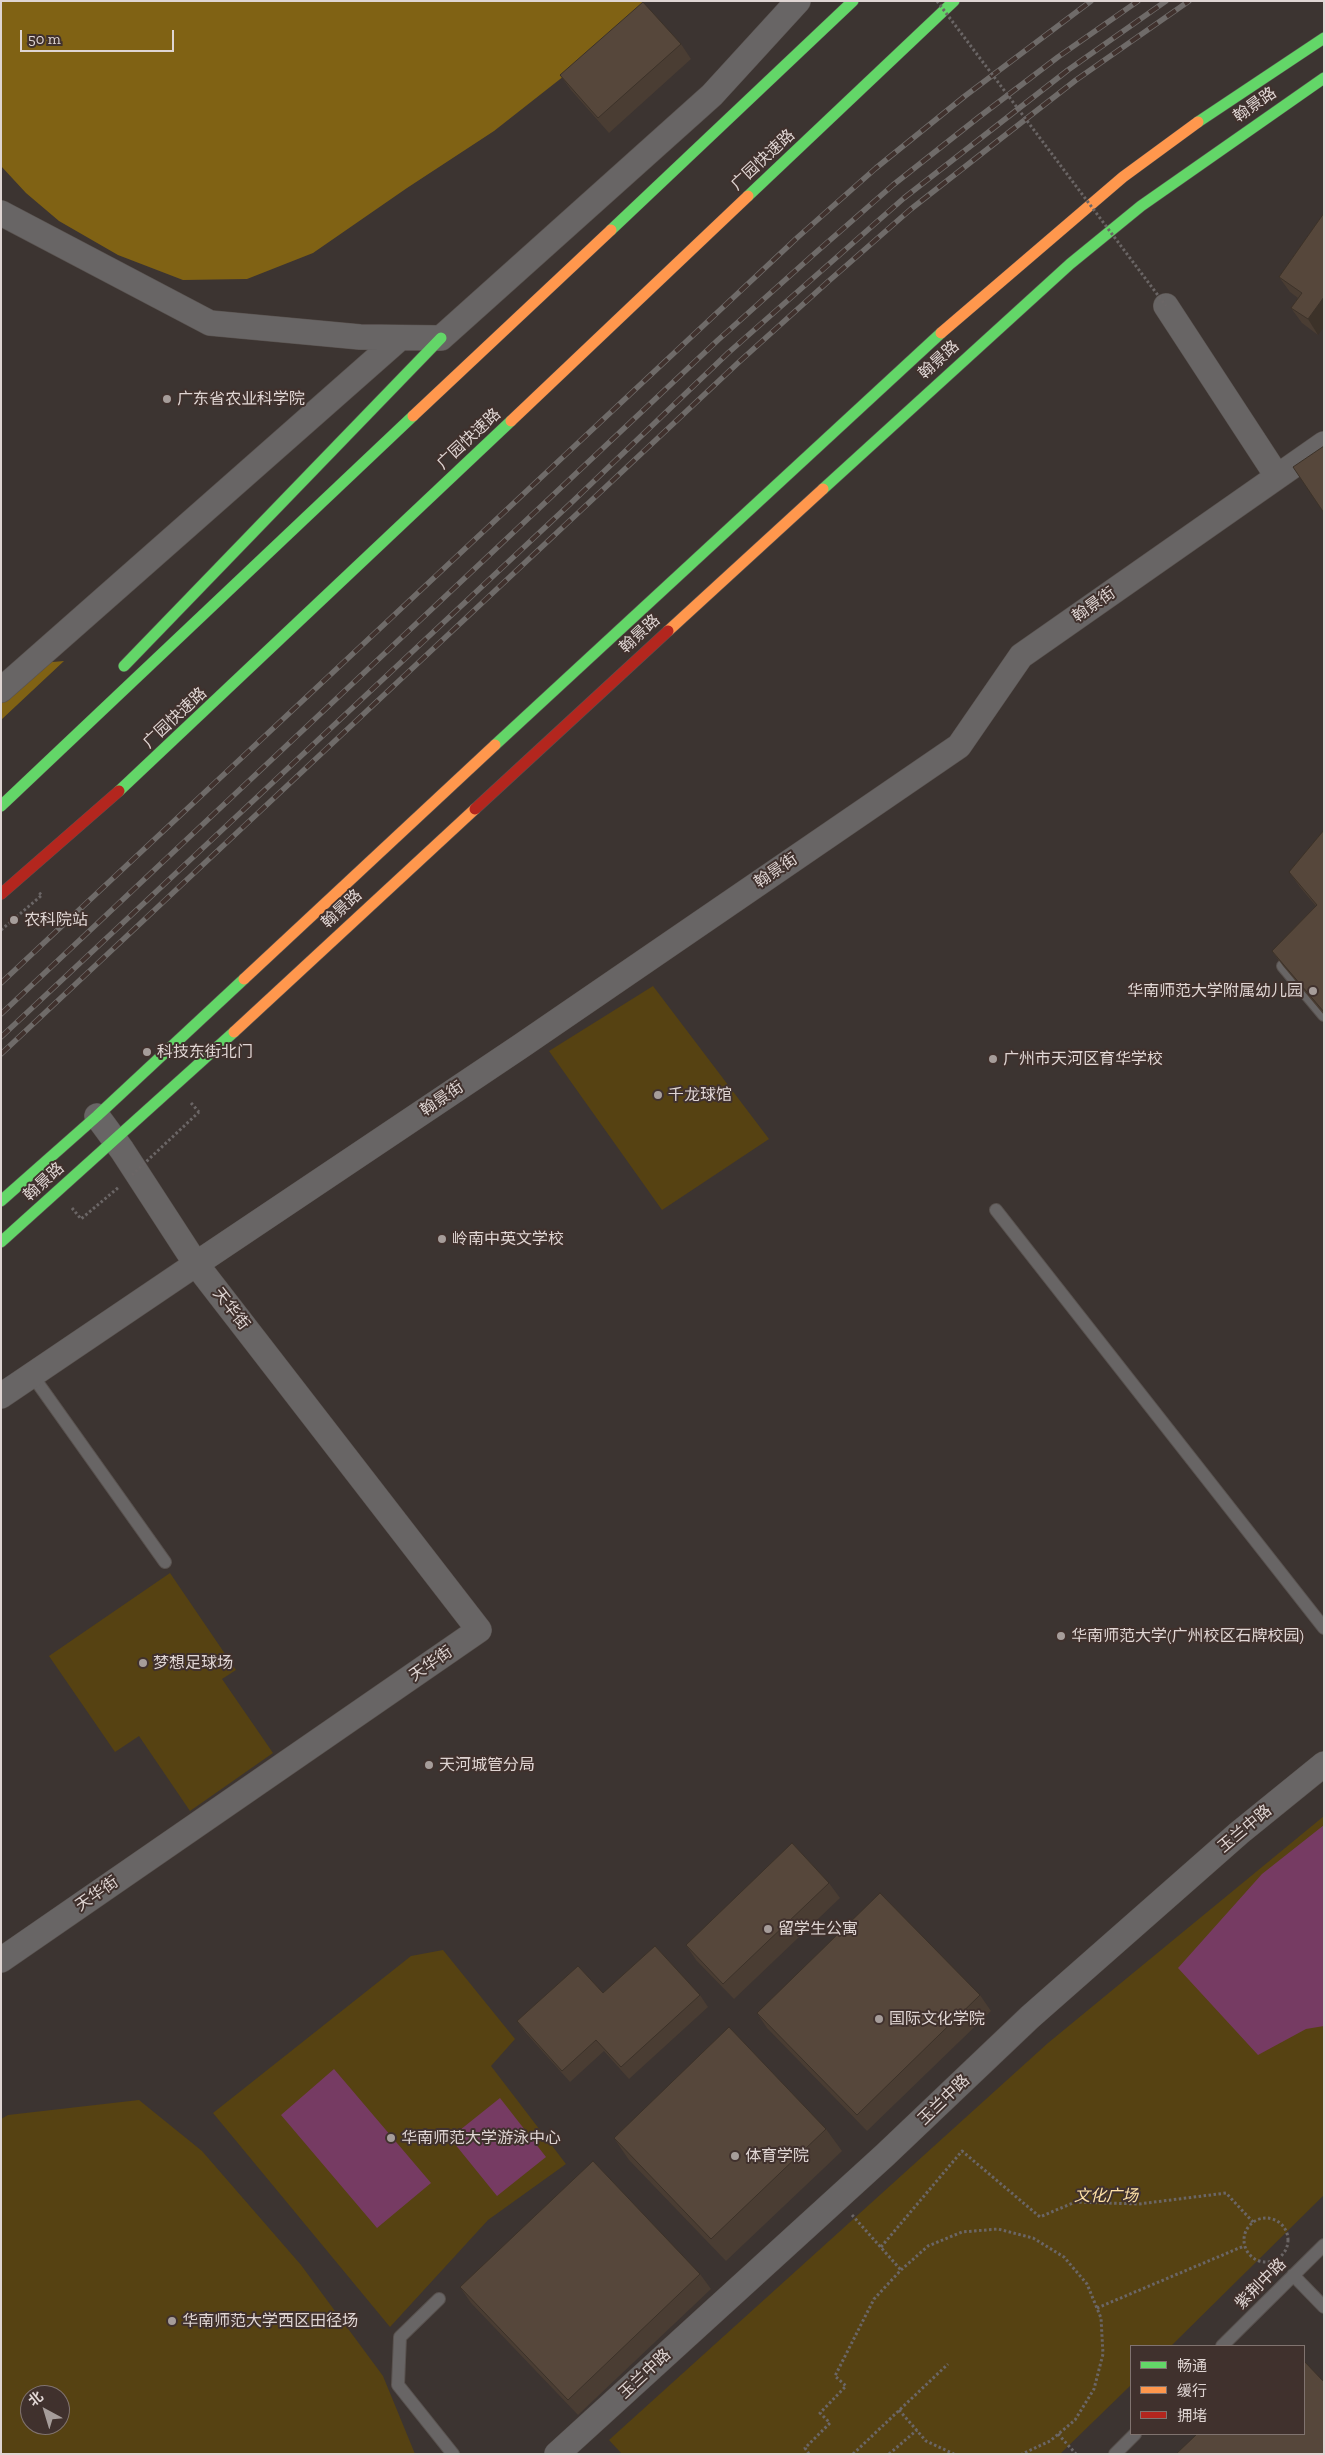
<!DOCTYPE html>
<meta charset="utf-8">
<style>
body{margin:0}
#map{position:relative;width:1325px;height:2455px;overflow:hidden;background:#3c3431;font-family:"Zilla Slab","Noto Sans SC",serif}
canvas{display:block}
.frame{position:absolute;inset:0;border:2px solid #dfd5d3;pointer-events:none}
.legend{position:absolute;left:1130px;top:2345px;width:175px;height:90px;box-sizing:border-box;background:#40312d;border:1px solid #80736f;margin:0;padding:6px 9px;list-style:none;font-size:15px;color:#dfd5d3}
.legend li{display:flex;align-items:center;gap:10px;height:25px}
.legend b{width:25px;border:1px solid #80736f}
.north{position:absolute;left:20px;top:2385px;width:50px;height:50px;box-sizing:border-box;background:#40312d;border:1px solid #80736f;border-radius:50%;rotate:321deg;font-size:14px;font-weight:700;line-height:20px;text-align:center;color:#dfd5d3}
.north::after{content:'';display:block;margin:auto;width:18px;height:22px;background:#a69d9a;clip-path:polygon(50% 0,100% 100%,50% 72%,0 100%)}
.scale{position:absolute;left:20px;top:30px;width:154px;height:22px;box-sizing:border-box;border:2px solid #dfd5d3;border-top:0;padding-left:6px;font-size:15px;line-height:18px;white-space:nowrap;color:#dfd5d3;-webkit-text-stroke:4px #40312d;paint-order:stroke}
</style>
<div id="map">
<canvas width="1325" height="2455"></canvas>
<div class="frame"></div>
<ul class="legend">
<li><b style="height:6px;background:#63d668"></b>畅通</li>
<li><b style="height:6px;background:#ff974d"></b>缓行</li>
<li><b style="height:6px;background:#b3261e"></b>拥堵</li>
</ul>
<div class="north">北</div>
<div class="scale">50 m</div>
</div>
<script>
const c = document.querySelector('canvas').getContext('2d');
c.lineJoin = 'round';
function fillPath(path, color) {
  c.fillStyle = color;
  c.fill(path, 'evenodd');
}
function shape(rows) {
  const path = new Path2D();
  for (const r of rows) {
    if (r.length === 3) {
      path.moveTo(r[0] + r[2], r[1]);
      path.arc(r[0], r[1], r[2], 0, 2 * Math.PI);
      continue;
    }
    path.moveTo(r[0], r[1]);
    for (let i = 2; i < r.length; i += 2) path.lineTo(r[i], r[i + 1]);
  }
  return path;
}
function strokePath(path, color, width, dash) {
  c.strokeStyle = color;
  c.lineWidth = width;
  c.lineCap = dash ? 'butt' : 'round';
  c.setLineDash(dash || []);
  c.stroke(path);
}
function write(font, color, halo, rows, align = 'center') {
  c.font = font + ' "Zilla Slab","Noto Sans SC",serif';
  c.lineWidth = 4;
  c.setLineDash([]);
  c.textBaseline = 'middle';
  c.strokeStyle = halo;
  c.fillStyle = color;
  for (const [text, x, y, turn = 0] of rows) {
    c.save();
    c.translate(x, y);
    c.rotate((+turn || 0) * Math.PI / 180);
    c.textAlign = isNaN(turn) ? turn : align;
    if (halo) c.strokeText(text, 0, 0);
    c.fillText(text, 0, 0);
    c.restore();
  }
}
fillPath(shape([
 [653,986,769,1139,662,1210,549,1051],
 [170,1573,236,1670,222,1679,273,1753,190,1811,139,1736,115,1752,49,1656],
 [1324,1816,1324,2195,1171,2346,1131,2346,1131,2385,1060,2454,622,2454,609,2440,1048,2043],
 [443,1950,515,2039,491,2066,566,2164,488,2220,390,2327,213,2113,411,1956],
 [139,2100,202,2151,301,2265,383,2376,415,2454,1,2454,1,2119,8,2115],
 [30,2395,60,2395,60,2425,30,2425]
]), '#564212');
fillPath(shape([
 [1,1,645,1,620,32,494,131,407,188,313,253,247,279,183,280,118,255,59,221,26,193,1,166],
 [64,661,1,720,1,690,30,664]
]), '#806214');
fillPath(shape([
 [1324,1825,1324,2026,1306,2029,1258,2055,1178,1968,1262,1874],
 [334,2069,431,2183,377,2228,281,2115],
 [500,2098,546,2157,497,2196,450,2138]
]), '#763b63');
const lane = shape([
 [1283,966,1324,1015],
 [996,1210,1324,1628],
 [32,1375,165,1562],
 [1293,2275,1324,2307],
 [439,2299,400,2337,398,2385,453,2454],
 [1222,2346,1324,2245],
 [1115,2454,1135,2434]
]);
const street = shape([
 [1,213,210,323,360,337,441,338,712,95,798,1],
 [1166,306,1277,476],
 [1,690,400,338],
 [1,1396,196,1264,122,1150,97,1116],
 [1,1960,479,1630,196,1264,521,1046,959,746,1021,656,1324,444],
 [557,2454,885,2155,1030,2017,1239,1833,1324,1764]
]);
const fast = shape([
 [1198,122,1324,38],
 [748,196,954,1],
 [611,230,853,1],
 [823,489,1070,264,1141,206,1324,78],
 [124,666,441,338],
 [495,745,941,333],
 [119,791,511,421],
 [1,806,413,416],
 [1,1201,97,1116,244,979],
 [1,1242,234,1032]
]);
const slow = shape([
 [941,333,1123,177,1198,122],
 [413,416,611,230],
 [511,421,748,196],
 [668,631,823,489],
 [244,979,495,745],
 [234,1032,475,809]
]);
const jam = shape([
 [475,809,668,631],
 [1,894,119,791]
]);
strokePath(lane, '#59524f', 14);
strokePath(street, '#59524f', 26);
strokePath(fast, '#59524f', 12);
strokePath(slow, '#59524f', 12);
strokePath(jam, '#59524f', 12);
strokePath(shape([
 [1,930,42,895,38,892],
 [191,1103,199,1112],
 [72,1208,81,1219,119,1187],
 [852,2215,901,2270],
 [1266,2240,22],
 [881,2247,962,2151,1040,2217,1075,2202,1139,2204,1226,2193,1253,2222],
 [1097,2308,1244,2246],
 [899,2410,926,2441,954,2454],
 [1058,2434,1076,2454],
 [809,2454,805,2448,830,2423,820,2413,846,2386,835,2376,874,2299,901,2270,928,2246,962,2232,998,2229,1033,2238,1064,2257,1087,2284,1101,2318,1103,2354,1094,2389,1075,2420,1050,2441,1022,2454],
 [853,2454,948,2364],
 [889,2454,917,2430]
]), '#6b6666', 3, [2.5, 2.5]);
strokePath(lane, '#686565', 12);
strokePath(street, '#686565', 25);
strokePath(fast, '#63d668', 11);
strokePath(slow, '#ff974d', 11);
strokePath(jam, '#b3261e', 11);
const rail = shape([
 [1,983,798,237,876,168,965,96,1091,1],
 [1,1014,718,340,813,255,893,185,979,117,1058,57,1138,1],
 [1,1037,570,504,728,353,904,198,1068,70,1166,1],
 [1,1054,739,362,831,279,911,209,999,140,1076,80,1189,1]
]);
strokePath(rail, '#6f6b69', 5.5);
strokePath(rail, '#40312d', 4, [11]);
strokePath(shape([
 [937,1,1166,306],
 [132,1175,199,1112]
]), '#6b6666', 3, [2.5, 2.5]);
fillPath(shape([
 [681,44,691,59,609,133,571,90,560,75],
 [1324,213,1318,335,1302,323,1291,308,1298,298,1290,292,1279,277],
 [1324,830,1324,1015,1283,966,1272,951,1316,906,1300,887,1289,872],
 [829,1883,840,1898,734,1999,696,1960,686,1945],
 [603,1993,700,1995,708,2007,629,2079,604,2051,570,2082,526,2033,517,2021],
 [980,1995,991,2011,867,2131,767,2028,757,2013],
 [826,2129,842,2151,726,2261,629,2160,614,2138],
 [700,2274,711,2289,578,2415,471,2303,460,2287]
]), '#4a3d33');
fillPath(shape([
 [1324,297,1324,327,1318,335,1308,319]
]), '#3c3229');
const building = shape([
 [643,2,681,44,598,118,560,75,643,2],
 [1324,213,1324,297,1308,319,1291,308,1302,293,1279,277,1324,213],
 [1324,446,1324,513,1293,467,1324,446],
 [1324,830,1324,1012,1272,951,1317,905,1289,872,1324,830],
 [792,1843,829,1883,723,1984,686,1945,792,1843],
 [880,1893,980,1995,857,2115,757,2013,880,1893],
 [655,1946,700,1995,621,2067,596,2040,562,2071,517,2021,578,1966,603,1993,655,1946],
 [729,2027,826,2129,711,2239,614,2138,729,2027],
 [593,2161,700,2274,568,2400,460,2287,593,2161],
 [1304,2361,1324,2382,1324,2454,1176,2454,1197,2434,1304,2434,1304,2361]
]);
fillPath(building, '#56473b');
strokePath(building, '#3c3229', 1);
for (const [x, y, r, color] of [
 [167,399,5,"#a69d9a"],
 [14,920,5,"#a69d9a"],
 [1313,991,5,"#a69d9a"],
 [147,1052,5,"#a69d9a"],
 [993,1059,5,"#a69d9a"],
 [658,1095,5,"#a69d9a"],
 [442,1239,5,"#a69d9a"],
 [1061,1636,5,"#a69d9a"],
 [143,1663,5,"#a69d9a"],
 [429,1765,5,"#a69d9a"],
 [768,1929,5,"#a69d9a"],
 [879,2019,5,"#a69d9a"],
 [391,2138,5,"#a69d9a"],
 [735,2156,5,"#a69d9a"],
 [172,2321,5,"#a69d9a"]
]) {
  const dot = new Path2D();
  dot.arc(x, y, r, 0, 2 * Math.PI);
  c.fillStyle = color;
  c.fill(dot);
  strokePath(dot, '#40312d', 2);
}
write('16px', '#dfd5d3', '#40312d', [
 ["翰景路",1255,105,-35],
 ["广园快速路",763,160,-43],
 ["翰景路",939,360,-42],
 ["广园快速路",469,439,-43],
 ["翰景街",1094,605,-35],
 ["翰景路",640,634,-43],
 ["广园快速路",175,718,-43],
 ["翰景街",776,871,-34],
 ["翰景路",342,909,-43],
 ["翰景街",442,1099,-34],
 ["翰景路",44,1182,-42],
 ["天华街",231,1309,52],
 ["天华街",431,1664,-35],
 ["玉兰中路",1245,1829,-40],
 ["天华街",97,1894,-35],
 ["玉兰中路",944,2100,-44],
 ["紫荆中路",1261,2284,-45],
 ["玉兰中路",645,2374,-43]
]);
write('16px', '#dfd5d3', '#40312d', [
 ["广东省农业科学院",177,399],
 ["农科院站",24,920],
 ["华南师范大学附属幼儿园",1303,991,"right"],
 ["科技东街北门",157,1052],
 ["广州市天河区育华学校",1003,1059],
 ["千龙球馆",668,1095],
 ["岭南中英文学校",452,1239],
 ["华南师范大学(广州校区石牌校园)",1071,1636],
 ["梦想足球场",153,1663],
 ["天河城管分局",439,1765],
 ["留学生公寓",778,1929],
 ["国际文化学院",889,2019],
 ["华南师范大学游泳中心",401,2138],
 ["体育学院",745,2156],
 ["华南师范大学西区田径场",182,2321]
], 'left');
write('italic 16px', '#fee1a6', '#40312d', [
 ["文化广场",1106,2196]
]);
</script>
